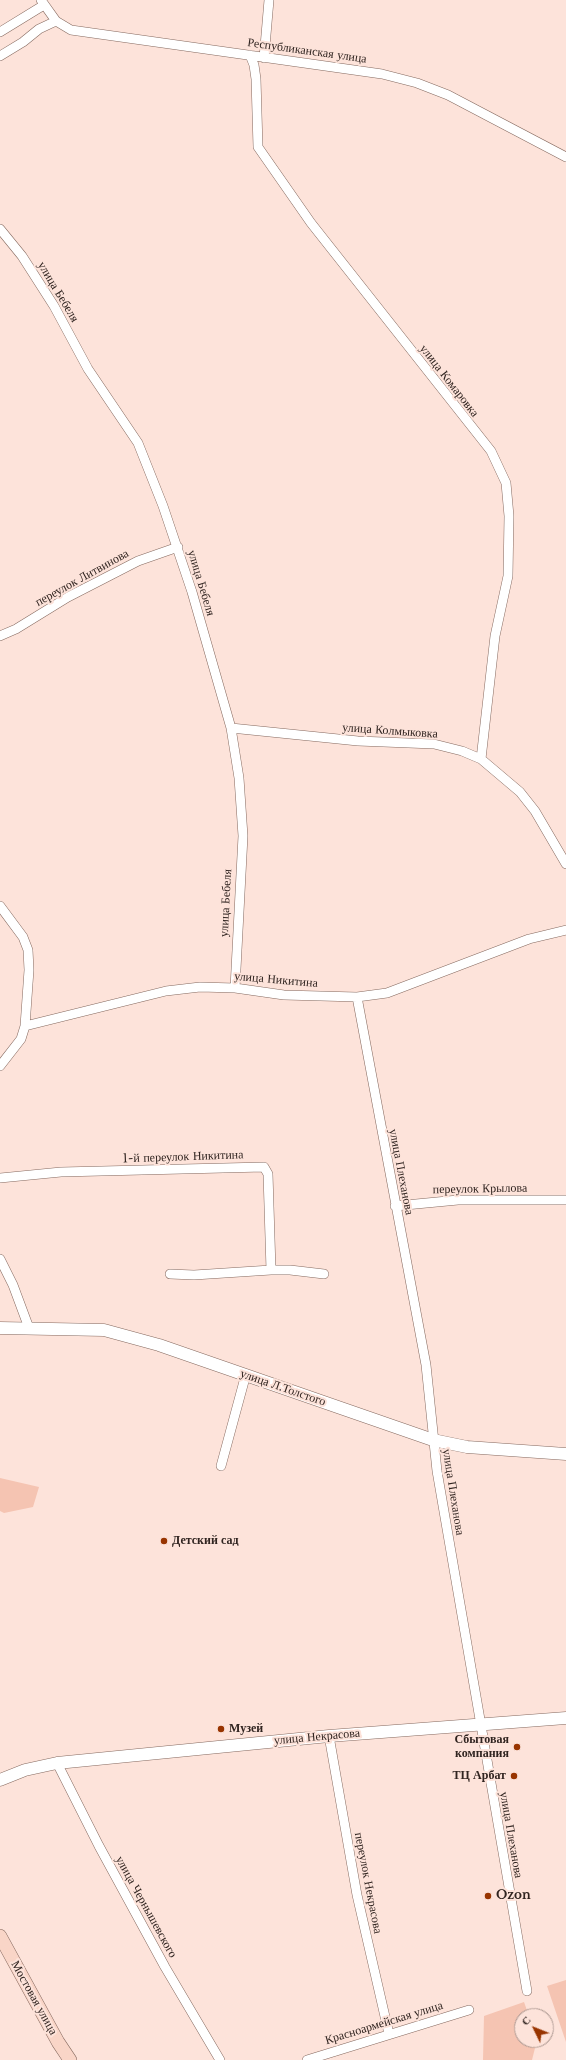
<!DOCTYPE html>
<meta charset="utf-8">
<style>
body{margin:0}
#map{position:relative;width:566px;height:2060px;overflow:hidden;background:#fde3da;font-family:"Libre Baskerville",serif}
canvas{display:block}
.north{position:absolute;left:514px;top:2008px;width:40px;height:40px;box-sizing:border-box;background:#fde3da;border:1px solid #ab9790;border-radius:50%;rotate:313deg;font-size:11px;font-weight:700;line-height:16px;text-align:center;color:#302420}
.north::after{content:'';display:block;margin:auto;width:14px;height:18px;background:#983400;clip-path:polygon(50% 0,100% 100%,50% 72%,0 100%)}
</style>
<div id="map">
<canvas width="566" height="2060"></canvas>
<div class="north">С</div>
</div>
<script>
const c = document.querySelector('canvas').getContext('2d');
c.lineJoin = 'round';
function fillPath(path, color) {
  c.fillStyle = color;
  c.fill(path, 'evenodd');
}
function shape(rows) {
  const path = new Path2D();
  for (const r of rows) {
    path.moveTo(r[0], r[1]);
    for (let i = 2; i < r.length; i += 2) path.lineTo(r[i], r[i + 1]);
  }
  return path;
}
function strokePath(path, color, width, dash) {
  c.strokeStyle = color;
  c.lineWidth = width;
  c.lineCap = dash ? 'butt' : 'round';
  c.setLineDash(dash || []);
  c.stroke(path);
}
function write(font, color, halo, rows, align = 'center') {
  c.font = font + ' "Libre Baskerville",serif';
  c.lineWidth = 4;
  c.setLineDash([]);
  c.textBaseline = 'middle';
  c.strokeStyle = halo;
  c.fillStyle = color;
  for (const [text, x, y, turn = 0] of rows) {
    c.save();
    c.translate(x, y);
    c.rotate((+turn || 0) * Math.PI / 180);
    c.textAlign = isNaN(turn) ? turn : align;
    if (halo) c.strokeText(text, 0, 0);
    c.fillText(text, 0, 0);
    c.restore();
  }
}
fillPath(shape([
 [0,1478,39,1487,33,1507,4,1513,0,1511],
 [566,1980,566,2042,547,1986],
 [524,2002,529,2016,522,2016,522,2040,537,2040,532,2060,483,2060,484,2016]
]), '#f5c4b2');
const minor = shape([
 [41,0,56,21,71,30,382,74,417,83,448,95,566,157],
 [0,32,44,5],
 [250,55,254,65,256,79,258,147,311,223,491,451,506,483,509,516,508,576,495,636,481,759],
 [0,56,23,42,39,29,56,21],
 [264,58,269,0],
 [0,229,22,256,54,306,88,369,138,443,163,506,192,592,231,728,239,778,243,836,235,988],
 [0,636,16,629,68,597,138,561,178,547],
 [231,728,358,741,434,744,462,751,481,759,520,792,535,811,566,864],
 [0,906,23,937,28,950,29,970,25,1026],
 [357,997,426,1365,437,1471,527,1991],
 [0,1066,21,1039,25,1026,166,991,200,987,235,988,284,995,357,997,387,993,529,939,566,930],
 [0,1178,61,1172,264,1167,268,1174,271,1270,194,1275,170,1274],
 [395,1206,458,1200,566,1200],
 [0,1259,13,1285,29,1328],
 [271,1270,290,1270,324,1274],
 [221,1466,246,1374],
 [329,1736,357,1895,389,2034],
 [57,1763,99,1846,165,1967,220,2060],
 [307,2060,469,2010]
]);
const tertiary = shape([
 [0,1328,104,1330,159,1345,433,1440,467,1447,566,1454],
 [0,1780,25,1770,57,1763,329,1736,566,1718]
]);
const secondary = shape([
 [0,1936,58,2042,70,2060]
]);
strokePath(minor, '#85695f', 10);
strokePath(tertiary, '#85695f', 13);
strokePath(secondary, '#85695f', 14);
strokePath(minor, '#fff', 9);
strokePath(tertiary, '#fff', 12);
strokePath(secondary, '#f9d5c7', 13);
for (const [x, y, r, color] of [
 [164,1541,4,"#983400"],
 [221,1729,4,"#983400"],
 [517,1747,4,"#983400"],
 [514,1776,4,"#983400"],
 [488,1896,4,"#983400"]
]) {
  const dot = new Path2D();
  dot.arc(x, y, r, 0, 2 * Math.PI);
  c.fillStyle = color;
  c.fill(dot);
  strokePath(dot, '#fde3da', 1.5);
}
write('12px', '#302420', '#fde3da', [
 ["Республиканская улица",307,51,8],
 ["улица Бебеля",58,292,59],
 ["улица Комаровка",449,381,52],
 ["переулок Литвинова",82,578,-29],
 ["улица Бебеля",201,583,73],
 ["улица Колмыковка",390,731,4],
 ["улица Бебеля",226,903,-87],
 ["улица Никитина",276,980,5],
 ["1-й переулок Никитина",183,1157,-2],
 ["улица Плеханова",401,1172,79],
 ["переулок Крылова",480,1189,-1],
 ["улица Л.Толстого",283,1388,19],
 ["улица Плеханова",453,1492,81],
 ["улица Некрасова",317,1737,-5],
 ["улица Плеханова",511,1835,80],
 ["переулок Некрасова",368,1883,79],
 ["улица Чернышевского",146,1907,61],
 ["Мостовая улица",34,1998,61],
 ["Красноармейская улица",384,2023,-17]
]);
write('bold 12px', '#302420', '#fde3da', [
 ["Детский сад",172,1541],
 ["Музей",229,1729],
 ["Сбытовая",509,1740,"right"],
 ["компания",509,1754,"right"],
 ["ТЦ Арбат",506,1776,"right"],
 ["Ozon",496,1896]
], 'left');
</script>
